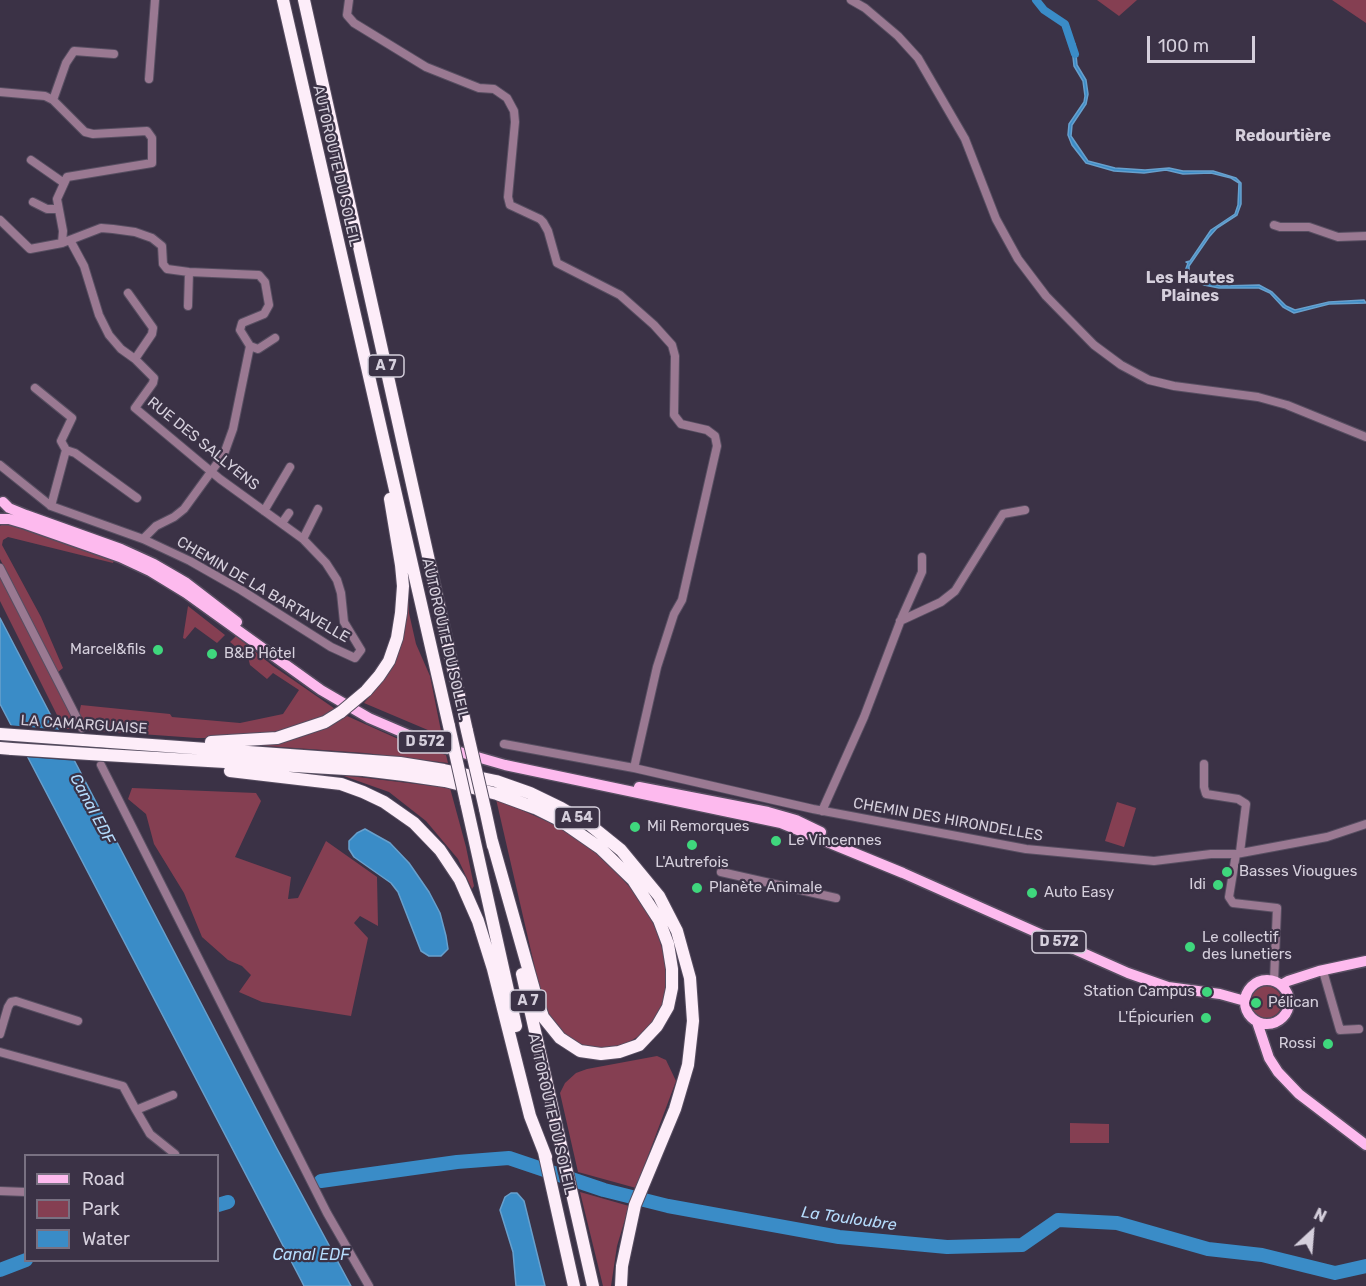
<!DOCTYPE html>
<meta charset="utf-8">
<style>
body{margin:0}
#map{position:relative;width:1366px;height:1286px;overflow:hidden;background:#3b3246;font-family:Rubik,sans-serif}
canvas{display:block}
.legend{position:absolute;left:24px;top:1154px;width:195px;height:108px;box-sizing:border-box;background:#3b3246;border:2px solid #797182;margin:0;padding:8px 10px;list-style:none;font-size:18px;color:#d5cfdc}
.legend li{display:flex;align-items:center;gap:12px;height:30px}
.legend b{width:30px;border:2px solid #797182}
.north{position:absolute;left:1282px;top:1202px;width:60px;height:60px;-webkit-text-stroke:4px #3b3246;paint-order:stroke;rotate:26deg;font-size:16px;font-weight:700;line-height:24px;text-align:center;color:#d5cfdc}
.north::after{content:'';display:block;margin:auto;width:21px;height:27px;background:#d5cfdc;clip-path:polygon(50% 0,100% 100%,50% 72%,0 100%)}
.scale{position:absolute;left:1147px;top:36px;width:108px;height:27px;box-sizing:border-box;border:3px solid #d5cfdc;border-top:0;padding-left:8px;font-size:18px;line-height:21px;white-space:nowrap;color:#d5cfdc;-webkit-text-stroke:4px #3b3246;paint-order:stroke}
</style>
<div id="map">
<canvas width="1366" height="1286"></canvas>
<ul class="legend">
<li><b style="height:8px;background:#fdbaee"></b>Road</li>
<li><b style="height:16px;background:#853f52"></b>Park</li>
<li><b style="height:16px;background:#3a8cc7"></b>Water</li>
</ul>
<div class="north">N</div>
<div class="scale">100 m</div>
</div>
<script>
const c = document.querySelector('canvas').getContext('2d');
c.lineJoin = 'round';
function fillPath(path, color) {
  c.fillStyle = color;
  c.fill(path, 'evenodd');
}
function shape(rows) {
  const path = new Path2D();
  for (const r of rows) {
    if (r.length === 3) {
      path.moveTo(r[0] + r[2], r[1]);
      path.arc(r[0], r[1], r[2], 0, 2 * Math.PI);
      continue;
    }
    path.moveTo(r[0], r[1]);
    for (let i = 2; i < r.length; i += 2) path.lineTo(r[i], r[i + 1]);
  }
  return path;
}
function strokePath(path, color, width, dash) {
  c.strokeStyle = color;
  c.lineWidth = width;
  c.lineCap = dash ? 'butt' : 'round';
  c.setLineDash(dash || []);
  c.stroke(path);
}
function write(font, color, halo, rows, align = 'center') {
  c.font = font + ' Rubik,sans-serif';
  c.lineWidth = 4.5;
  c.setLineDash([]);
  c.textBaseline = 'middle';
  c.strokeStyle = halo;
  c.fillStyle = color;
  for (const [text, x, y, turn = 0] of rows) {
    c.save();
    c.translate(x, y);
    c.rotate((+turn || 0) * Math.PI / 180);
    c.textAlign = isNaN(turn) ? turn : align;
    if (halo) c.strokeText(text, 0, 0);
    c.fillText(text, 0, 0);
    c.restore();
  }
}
fillPath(shape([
 [1097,0,1137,0,1119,16],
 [1332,0,1366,0,1366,23],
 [4,523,14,525,114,560,113,563,8,537,3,540,2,545,41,617,63,668,58,672,0,559,0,526],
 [0,576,78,729,64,729,0,601],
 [408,586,409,613,416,644,430,676,442,736,364,703,377,688],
 [188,606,225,635,217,643,195,627,185,639,183,638],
 [236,636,273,666,338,711,282,734,230,738,197,738,84,730,78,718,81,705,170,714,172,717,240,723,283,714,299,690,273,673,267,679,250,665,248,657,230,642],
 [347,716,396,738,446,755,448,763,365,753,253,745,298,738,338,721],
 [341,775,450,788,466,847,474,886,472,889,458,859,426,821,389,792],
 [132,788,256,793,261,801,235,857,291,877,288,899,298,898,326,841,377,877,378,926,360,916,354,923,368,938,351,1016,262,1002,239,992,251,975,242,966,228,960,202,937,184,893,154,844,146,814,128,799],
 [496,799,558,826,599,854,638,896,647,912,656,929,666,961,666,991,663,1004,652,1023,642,1034,629,1042,616,1047,598,1048,584,1046,570,1038,558,1029,551,1019,543,1003],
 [1117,802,1136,808,1124,847,1105,841],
 [1266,1002,16],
 [657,1056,666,1060,676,1081,636,1188,578,1172,560,1093,565,1083,576,1073,587,1069],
 [1070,1123,1109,1124,1109,1143,1070,1143],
 [580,1192,629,1206,617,1246,611,1286,603,1286]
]), '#853f52');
const water = shape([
 [1071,39,1075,44,1077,65,1086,80,1088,94,1086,104,1072,125,1071,136,1088,161,1115,168,1145,170,1169,168,1183,171,1213,171,1236,178,1241,183,1241,204,1237,215,1217,228,1209,237,1189,266,1189,275,1205,282,1221,286,1259,285,1272,292,1286,306,1295,310,1329,302,1364,300,1366,303,1329,304,1294,313,1283,307,1270,293,1259,288,1219,288,1204,285,1188,277,1185,271,1188,263,1186,262,1190,261,1211,230,1235,214,1238,205,1239,183,1231,178,1211,173,1183,174,1166,170,1144,173,1114,171,1086,163,1072,145,1068,135,1069,124,1084,102,1085,96,1083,81,1074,66,1071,39],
 [0,618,276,1147,351,1286,304,1286,301,1280,0,704,0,618],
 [365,829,390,843,409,863,429,892,440,913,446,936,448,949,441,956,429,956,421,951,398,892,391,883,354,857,349,849,349,841,357,833,365,829],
 [511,1193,517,1193,524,1201,545,1286,516,1286,513,1252,500,1210,505,1197,511,1193]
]);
fillPath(water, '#3a8cc7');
strokePath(water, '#68a0cd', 1.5);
fillPath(shape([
 [8,725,62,730,78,761,24,757]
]), '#3b3246');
strokePath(shape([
 [1036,0,1044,10,1065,24,1075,54]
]), '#3a8cc7', 8);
strokePath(shape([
 [321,1181,457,1162,509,1158,604,1190,668,1206,839,1237,947,1247,1022,1245,1058,1220,1117,1223,1208,1249,1262,1255,1335,1273,1366,1266],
 [218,1205,228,1202],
 [0,1270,26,1260]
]), '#3a8cc7', 14);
const minor = shape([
 [349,0,347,15,354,23,426,67,479,88,494,89,507,98,514,111,515,122,508,197,510,205,540,219,543,222,548,231,557,263,620,295,654,325,672,345,675,356,674,415,681,424,707,430,715,436,717,446,682,600,674,614,657,667,634,768],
 [851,0,865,8,898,36,918,58,965,139,996,219,1018,259,1046,296,1094,345,1121,365,1149,380,1174,386,1258,397,1287,405,1366,437],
 [149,79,155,0],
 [0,92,45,96,53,100,85,132,93,134,147,131,152,138,152,163,67,177,57,199,63,231,62,243],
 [53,100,66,63,74,51,114,54],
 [31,160,64,183],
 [33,202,47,209,58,209],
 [0,220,30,249,62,243,101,228,113,229,135,232,152,238,162,246,163,264,167,269,189,272,259,275,265,282,269,305,264,314,242,323,240,330,250,346,258,349,275,338],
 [1274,225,1280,227,1309,227,1338,237,1366,236],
 [128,293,153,328,152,334,135,359],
 [188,306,189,272],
 [35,388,72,418,61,441,66,450],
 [0,465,51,506,143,539,190,561,241,590,331,647,355,658,361,650,344,622,341,593,337,580,326,563,303,539,220,479,135,408,153,383,154,378,135,359,121,349,109,335,99,315,84,266,70,240],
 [51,506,66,450,75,453,137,498],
 [264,511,290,467],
 [282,523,289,513],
 [143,539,156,526,174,517,184,509,224,454,233,429,250,346],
 [303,539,318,509],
 [0,568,82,728],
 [900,621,941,602,955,591,1003,514,1025,510],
 [504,744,634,768,813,809,1026,849,1154,861,1211,854,1236,854,1327,837,1366,824],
 [1204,764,1204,787,1206,794,1238,799,1246,804,1240,852],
 [101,765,327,1213,369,1286],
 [822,811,864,717,902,617,922,572,922,557],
 [1236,854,1229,897,1233,903,1277,908,1274,981],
 [721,872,836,898],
 [1323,971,1340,1030,1359,1029],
 [0,1034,8,1007,11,1002,16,1001,78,1021],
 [0,1052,123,1086,136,1110,173,1095],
 [136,1110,150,1134,175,1154],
 [0,1191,26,1192]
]);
const major = shape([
 [3,502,9,508,26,515,121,549,154,564,185,582,237,622],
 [0,519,9,519,26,524,120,557,150,571,186,593,321,690,369,718,425,742,505,765,781,823,903,873,1128,973,1168,987,1220,994,1245,1001],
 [639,787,768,812,796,820,821,832],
 [1267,1002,22],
 [1281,985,1288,981,1319,971,1366,961],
 [1257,1022,1269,1058,1278,1072,1299,1094,1366,1145]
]);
const highway = shape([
 [283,0,449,726],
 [304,0,467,731],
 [366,691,379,676,389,661,397,638,401,613,403,586,401,565,390,499],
 [0,734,400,763,444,770,496,781,530,793,561,808,590,825,621,850,659,896,677,931,690,978,693,1021,688,1065,675,1109,635,1205,622,1266,621,1286],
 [211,742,277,738,325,722,341,712],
 [0,748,12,749],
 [105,755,363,770,404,775,445,781,497,794,535,808,561,821,600,848,633,880,659,920,668,944,672,969,672,988,668,1007,657,1026,639,1045,619,1052,601,1054,580,1051,560,1038,543,1017,535,993,492,841],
 [230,771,341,784,363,792,384,802,414,823,440,850,460,880,478,921,493,969,530,1116,546,1157],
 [466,802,516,1026],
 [485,809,493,846],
 [522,974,593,1286],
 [544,1152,574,1286]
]);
strokePath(minor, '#574e61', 10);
strokePath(major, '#574e61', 13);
strokePath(highway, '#574e61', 14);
strokePath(minor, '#9a7992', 8);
strokePath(major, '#fdbaee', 10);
strokePath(highway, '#fdedf9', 12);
const highwayBridge = shape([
 [341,712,366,691],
 [449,726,466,802],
 [467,731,485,809],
 [12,749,105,755]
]);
strokePath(highwayBridge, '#574e61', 14, []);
strokePath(highwayBridge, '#fdedf9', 12);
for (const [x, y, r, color] of [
 [158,650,6,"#3fd77d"],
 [212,654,6,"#3fd77d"],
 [635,827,6,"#3fd77d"],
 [776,841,6,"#3fd77d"],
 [692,845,6,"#3fd77d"],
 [1227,872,6,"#3fd77d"],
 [1218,885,6,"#3fd77d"],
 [697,888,6,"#3fd77d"],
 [1032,893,6,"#3fd77d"],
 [1190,947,6,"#3fd77d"],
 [1207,992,6,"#3fd77d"],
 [1256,1003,6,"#3fd77d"],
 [1206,1018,6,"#3fd77d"],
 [1328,1044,6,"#3fd77d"]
]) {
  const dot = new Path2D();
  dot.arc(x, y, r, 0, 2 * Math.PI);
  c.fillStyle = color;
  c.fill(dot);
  strokePath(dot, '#3b3246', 2);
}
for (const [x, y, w] of [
 [386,366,36],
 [425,742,54],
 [577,818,45],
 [1059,942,54],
 [528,1001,36]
]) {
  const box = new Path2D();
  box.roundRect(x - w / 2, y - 11, w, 22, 4.5);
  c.fillStyle = '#3b3246';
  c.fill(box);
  strokePath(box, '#d5cfdc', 1.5);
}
write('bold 14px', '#d5cfdc', null, [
 ["A 7",386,366],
 ["D 572",425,742],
 ["A 54",577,818],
 ["D 572",1059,942],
 ["A 7",528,1001]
]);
write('15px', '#d5cfdc', '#3b3246', [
 ["AUTOROUTE DU SOLEIL",336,166,77],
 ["RUE DES SALLYENS",203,444,39],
 ["CHEMIN DE LA BARTAVELLE",263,590,30],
 ["AUTOROUTE DU SOLEIL",445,639,77],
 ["LA CAMARGUAISE",84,725,4],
 ["CHEMIN DES HIRONDELLES",948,820,10],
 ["AUTOROUTE DU SOLEIL",551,1114,77]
]);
write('15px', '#d5cfdc', '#3b3246', [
 ["Marcel&fils",146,650,"right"],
 ["B&B Hôtel",224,654],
 ["Mil Remorques",647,827],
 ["Le Vincennes",788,841],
 ["L'Autrefois",692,863,"center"],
 ["Basses Viougues",1239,872],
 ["Idi",1206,885,"right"],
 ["Planète Animale",709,888],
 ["Auto Easy",1044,893],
 ["Le collectif",1202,938],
 ["des lunetiers",1202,955],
 ["Station Campus",1195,992,"right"],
 ["Pélican",1268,1003],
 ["L'Épicurien",1194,1018,"right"],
 ["Rossi",1316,1044,"right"]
], 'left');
write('bold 16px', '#d5cfdc', '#3b3246', [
 ["Redourtière",1283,136],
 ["Les Hautes",1190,278],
 ["Plaines",1190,296]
]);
write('italic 16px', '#b6dcfc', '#3b3246', [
 ["Canal EDF",92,809,62],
 ["La Touloubre",849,1219,8],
 ["Canal EDF",311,1255]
]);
</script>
